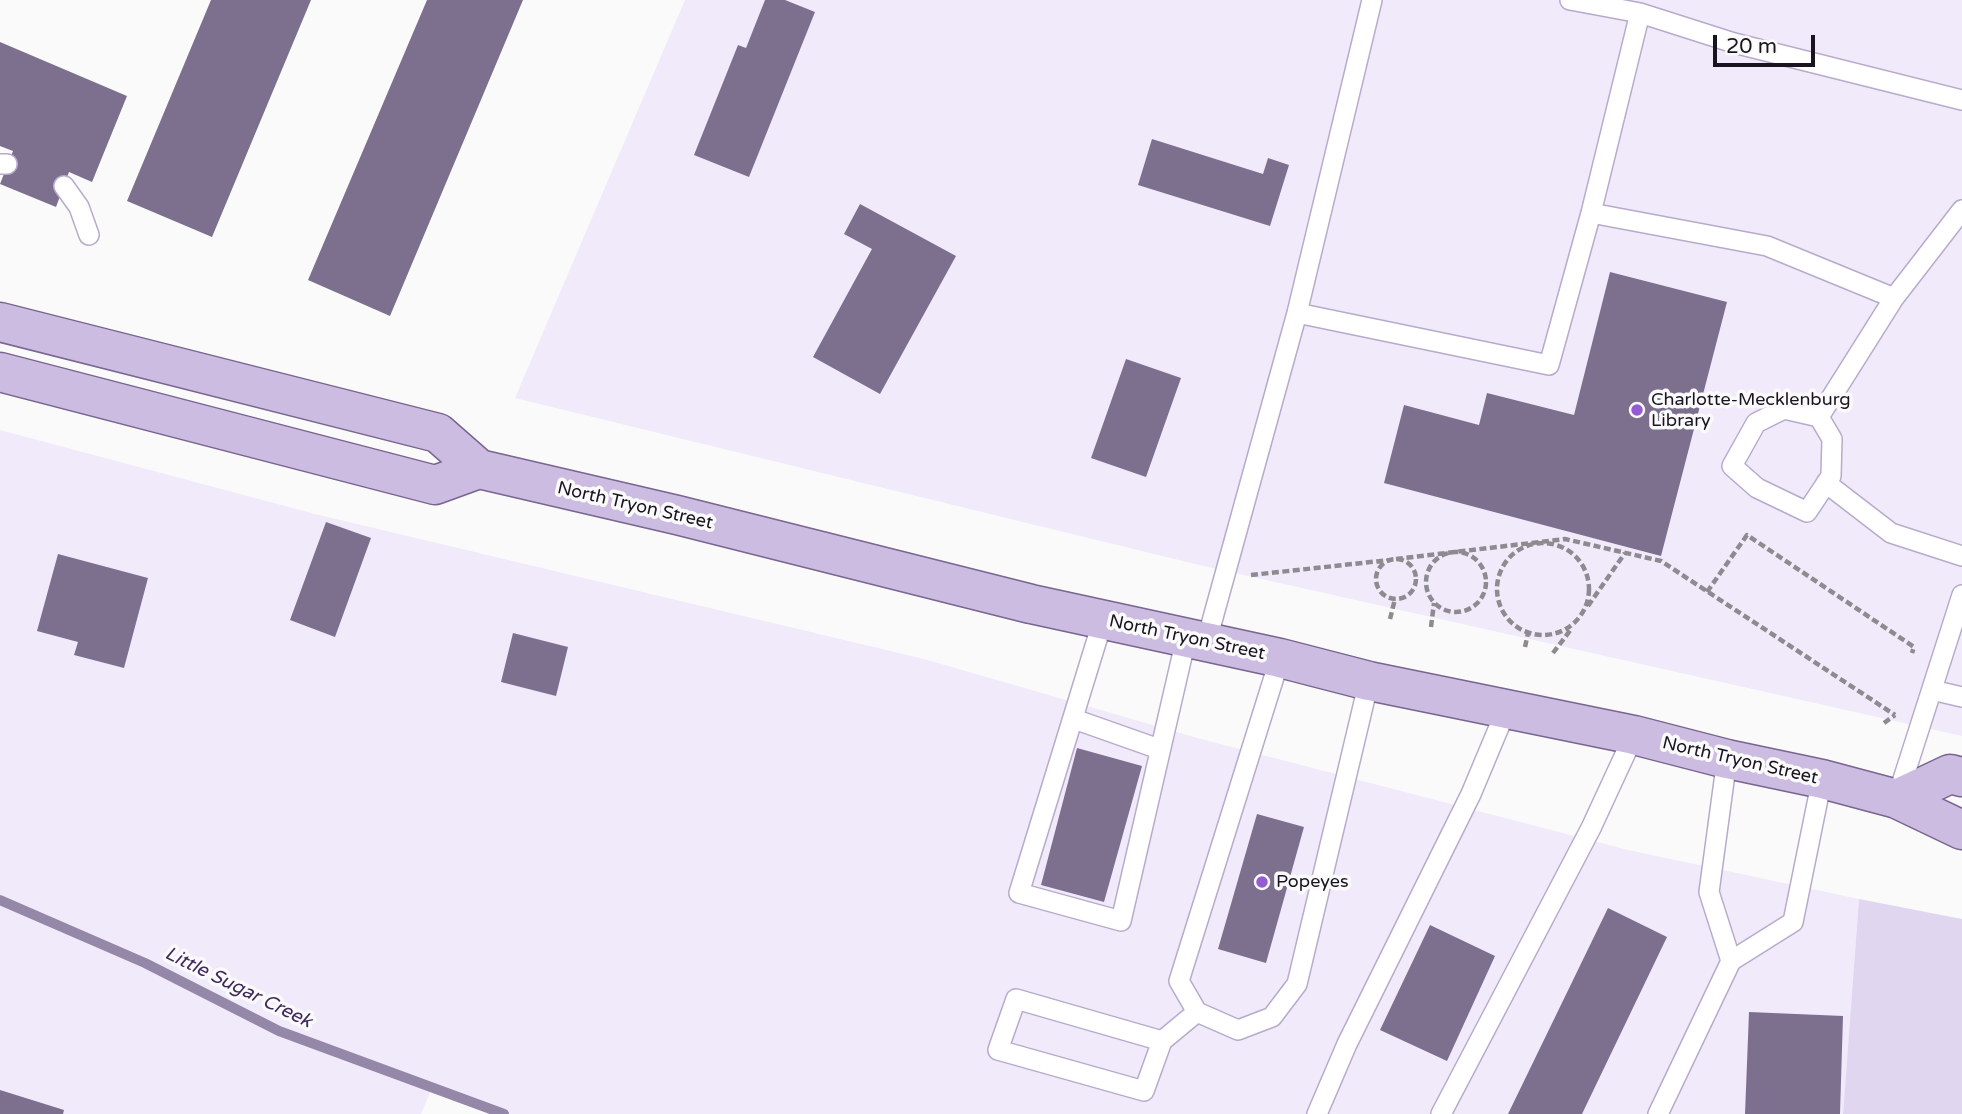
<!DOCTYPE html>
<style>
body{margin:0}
#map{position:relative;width:1962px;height:1114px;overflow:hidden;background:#fafafa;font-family:"Varela Round",sans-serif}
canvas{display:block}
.scale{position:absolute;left:1713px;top:35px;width:102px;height:32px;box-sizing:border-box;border:4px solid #191420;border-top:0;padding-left:9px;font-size:21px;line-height:24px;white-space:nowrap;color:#191420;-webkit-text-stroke:5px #fafafa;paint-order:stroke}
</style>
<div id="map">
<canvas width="1962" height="1114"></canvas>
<div class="scale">20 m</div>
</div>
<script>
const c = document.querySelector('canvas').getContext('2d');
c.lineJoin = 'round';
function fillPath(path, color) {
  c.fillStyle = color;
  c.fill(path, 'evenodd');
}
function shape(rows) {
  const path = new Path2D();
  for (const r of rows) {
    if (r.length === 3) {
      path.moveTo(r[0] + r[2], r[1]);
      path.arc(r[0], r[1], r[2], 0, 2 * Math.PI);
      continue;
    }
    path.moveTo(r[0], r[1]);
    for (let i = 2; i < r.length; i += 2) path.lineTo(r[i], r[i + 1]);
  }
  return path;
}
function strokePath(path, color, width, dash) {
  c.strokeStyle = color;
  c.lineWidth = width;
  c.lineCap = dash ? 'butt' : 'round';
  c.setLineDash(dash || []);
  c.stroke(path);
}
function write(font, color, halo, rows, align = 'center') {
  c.font = font + ' "Varela Round",sans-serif';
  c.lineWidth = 7;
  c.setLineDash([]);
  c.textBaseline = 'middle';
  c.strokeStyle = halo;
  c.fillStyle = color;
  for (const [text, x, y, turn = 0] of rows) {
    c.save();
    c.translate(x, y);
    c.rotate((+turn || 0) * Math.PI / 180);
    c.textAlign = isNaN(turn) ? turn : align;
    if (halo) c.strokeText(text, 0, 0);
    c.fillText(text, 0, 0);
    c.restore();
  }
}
fillPath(shape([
 [685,0,1962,0,1962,736,1195,564,515,398],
 [0,430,315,514,924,659,1201,739,1628,850,1859,899,1843,1114,504,1114,433,1085,421,1114,0,1114]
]), '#f0eafb');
fillPath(shape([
 [1859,899,1962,919,1962,1114,1843,1114]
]), '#e0d6f0');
strokePath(shape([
 [0,900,145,963,279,1031,504,1114]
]), '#9487a7', 10);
fillPath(shape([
 [211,0,311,0,212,237,127,201],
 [427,0,523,0,390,316,308,280],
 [765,0,785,0,815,12,749,177,694,155,738,45,746,48],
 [0,42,127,96,92,182,69,172,56,207,0,184,13,151,0,146],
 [1152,139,1263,174,1268,158,1289,165,1270,226,1138,185],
 [860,204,956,256,880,394,813,357,872,249,844,234],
 [1610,272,1727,302,1661,556,1384,483,1404,405,1479,425,1487,393,1574,415],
 [1126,359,1181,378,1146,477,1091,458],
 [326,522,371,538,335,637,290,620],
 [58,554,148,578,124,668,74,655,78,642,37,631],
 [513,633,568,647,556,696,501,682],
 [1077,748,1142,766,1104,902,1041,885],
 [1257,814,1304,827,1266,963,1218,949],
 [1608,908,1667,937,1582,1114,1508,1114],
 [1430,925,1495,956,1447,1061,1380,1030],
 [1749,1012,1843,1016,1840,1114,1745,1114],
 [0,1090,64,1110,63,1114,0,1114]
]), '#7d708f');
const service = shape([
 [1570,0,1640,13,1734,43,1962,100],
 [0,164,7,164],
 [64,186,79,207,89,235],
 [1591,213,1767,246,1894,298],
 [1297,313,1549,365,1591,213,1640,13],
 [1784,409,1819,417,1832,439,1831,476,1807,512,1757,488,1732,466,1756,423,1784,409],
 [1819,417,1894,298,1962,210],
 [1826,483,1891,533,1962,556],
 [1103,620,1019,893,1121,921,1186,639],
 [1206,643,1297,313,1372,0],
 [1280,658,1179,981,1197,1012,1238,1030,1272,1017,1297,984,1369,681],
 [1932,690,1962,697],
 [1074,719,1159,749],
 [1727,759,1709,892,1731,961],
 [1897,798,1962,595],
 [1162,1041,1144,1091,998,1050,1016,999,1162,1041,1197,1012],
 [1317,1114,1347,1044,1471,794,1507,708],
 [1441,1114,1591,828,1634,735],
 [1658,1114,1731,961,1793,922,1822,779]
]);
const primary = shape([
 [0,322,438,433,479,469,677,515,1031,604,1280,658,1369,681,1634,735,1727,759,1822,779,1897,799,1962,830],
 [0,372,435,485,479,469],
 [1897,799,1950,774,1962,777]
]);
strokePath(service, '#b8aacb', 22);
strokePath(primary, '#786590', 41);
strokePath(shape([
 [1543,589,46],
 [1456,582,30],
 [1396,559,1565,539,1661,561,1895,715],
 [1396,579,20],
 [1251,575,1390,560],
 [1707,592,1747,535,1914,647,1912,653],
 [1588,606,1625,553],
 [1390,619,1395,599],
 [1431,627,1434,603],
 [1525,647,1528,633],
 [1553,653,1572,628],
 [1884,723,1895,715]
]), '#8d8a90', 4.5, [7, 3.5]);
strokePath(service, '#fff', 19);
strokePath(primary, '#cdbce1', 38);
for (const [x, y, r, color] of [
 [1637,410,7,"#965bd3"],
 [1262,882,7,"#965bd3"]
]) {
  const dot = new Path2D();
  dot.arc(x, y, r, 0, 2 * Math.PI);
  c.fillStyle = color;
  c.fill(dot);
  strokePath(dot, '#fafafa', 2.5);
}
write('18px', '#191420', '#fafafa', [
 ["Charlotte-Mecklenburg",1651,400],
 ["Library",1651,421],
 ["Popeyes",1276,882]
], 'left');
write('18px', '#191420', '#fafafa', [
 ["North Tryon Street",635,506,13],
 ["North Tryon Street",1187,638,12],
 ["North Tryon Street",1740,761,13]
]);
write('italic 19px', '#40285b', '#fafafa', [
 ["Little Sugar Creek",238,988,26]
]);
</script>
